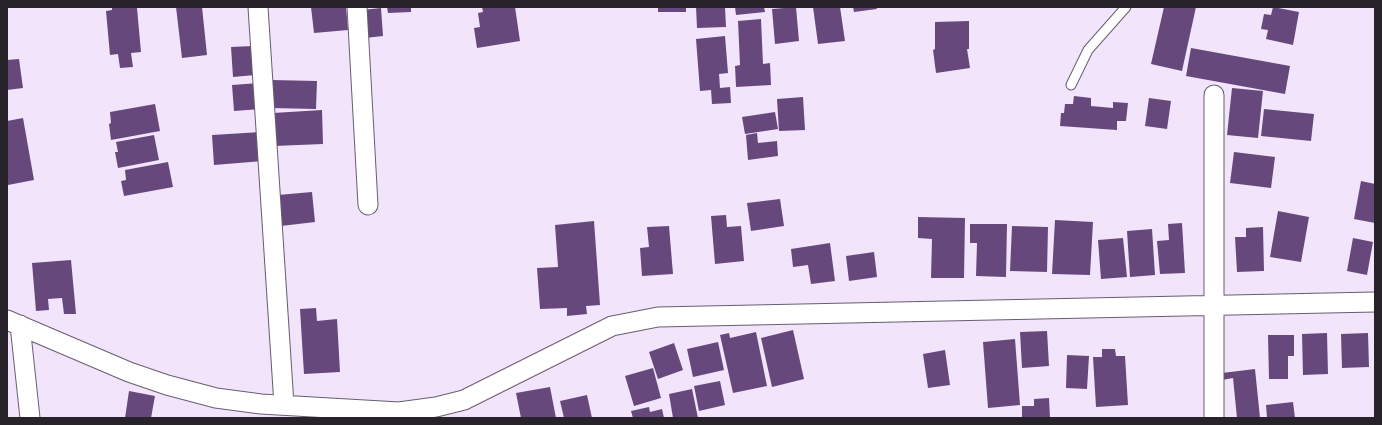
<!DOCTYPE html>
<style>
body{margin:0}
#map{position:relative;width:1382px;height:425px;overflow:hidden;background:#f2e5fb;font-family:"IBM Plex Sans",sans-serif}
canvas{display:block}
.frame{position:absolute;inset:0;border:8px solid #28232b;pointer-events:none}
</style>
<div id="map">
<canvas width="1382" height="425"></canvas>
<div class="frame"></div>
</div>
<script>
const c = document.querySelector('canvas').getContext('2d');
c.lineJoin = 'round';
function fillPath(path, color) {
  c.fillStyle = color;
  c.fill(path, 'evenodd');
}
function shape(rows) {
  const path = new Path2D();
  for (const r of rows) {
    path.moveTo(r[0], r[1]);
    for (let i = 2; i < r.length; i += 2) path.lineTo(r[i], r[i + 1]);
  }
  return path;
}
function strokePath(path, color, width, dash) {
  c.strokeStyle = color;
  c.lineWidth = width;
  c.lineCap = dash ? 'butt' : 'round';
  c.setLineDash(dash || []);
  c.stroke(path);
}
fillPath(shape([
 [112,7,137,8,141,52,131,53,133,67,120,68,118,54,110,55,106,11,112,10],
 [176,7,202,7,207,55,182,58],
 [311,7,346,7,348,30,314,33],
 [387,7,411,7,411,12,388,13],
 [482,7,515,7,520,41,477,48,474,28,480,27,478,13,483,12],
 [658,7,686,7,686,12,658,12],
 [696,7,725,7,726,27,697,28],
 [735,7,764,7,765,12,736,15],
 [796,7,799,41,775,44,772,9],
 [813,7,840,7,845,41,818,44],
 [853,7,876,7,877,9,854,12],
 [1164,7,1196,7,1182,71,1151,64],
 [1273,7,1299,12,1293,45,1266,39,1268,30,1261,29,1264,14,1271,15],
 [381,8,383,36,365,38,362,10],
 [761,19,763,64,770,63,771,85,736,87,735,66,740,65,738,21],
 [969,21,969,49,967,49,970,68,936,73,933,50,935,49,935,22],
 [725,36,728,73,719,74,720,88,730,87,731,103,712,104,711,90,700,91,696,39],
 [253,46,255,75,233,77,231,47],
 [1191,48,1290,66,1285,94,1186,76],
 [19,59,23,88,7,90,7,60],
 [272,80,317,81,316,109,271,108],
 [259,83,261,109,234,111,232,85],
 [1232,88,1263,91,1258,138,1227,135],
 [1074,96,1091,98,1091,106,1113,108,1113,102,1128,103,1126,121,1117,121,1117,130,1060,126,1061,113,1064,113,1065,104,1073,104],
 [803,97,805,130,779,131,777,99],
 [1149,98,1171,101,1167,129,1145,126],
 [155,104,160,131,111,140,109,124,111,123,110,112],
 [1264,109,1314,114,1311,141,1261,136],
 [322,110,323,144,274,146,273,113],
 [775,112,778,129,745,134,742,117],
 [23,118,34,180,8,185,7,177,7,121],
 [261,132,263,161,214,165,212,135],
 [757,133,758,143,777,141,778,156,748,160,746,135],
 [154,135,159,160,118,168,115,152,118,152,116,142],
 [1234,152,1275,157,1271,188,1230,183],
 [168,162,173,187,124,196,121,181,126,180,125,170],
 [1361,181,1375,184,1375,223,1354,219],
 [312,192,315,222,281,226,278,195],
 [780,199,784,226,751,231,747,203],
 [1278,211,1309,217,1301,262,1270,257],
 [726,215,727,227,741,226,744,261,715,264,711,216],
 [918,217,965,218,964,278,931,278,932,239,918,238],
 [1055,220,1093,222,1090,275,1052,274],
 [594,221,600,305,586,306,587,314,567,316,567,308,540,309,537,268,558,267,555,225],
 [1182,223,1185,273,1160,274,1157,241,1169,240,1168,224],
 [970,224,1007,224,1006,277,976,276,977,243,970,243],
 [669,226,673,274,642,276,640,248,649,247,647,227],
 [1012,226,1048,227,1047,272,1010,271],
 [1263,227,1264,271,1237,272,1235,237,1246,237,1246,228],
 [1152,229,1155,275,1130,277,1127,231],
 [1123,238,1127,277,1101,279,1098,240],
 [1353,238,1373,242,1367,275,1347,271],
 [830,243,835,281,811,284,808,265,793,267,791,249],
 [874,252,877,277,849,281,846,256],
 [71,260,76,314,64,314,62,298,48,299,49,310,36,311,32,263],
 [316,308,317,321,337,319,340,372,304,374,300,309],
 [793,330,804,379,772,387,761,338],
 [1047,331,1049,366,1022,368,1020,332],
 [756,332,767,386,733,393,720,335,729,333,730,338],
 [1327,333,1328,374,1303,375,1302,334],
 [1368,333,1369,367,1342,368,1341,334],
 [1268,335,1294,335,1294,356,1288,356,1288,379,1269,379],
 [1015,339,1020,405,988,408,983,342],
 [718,342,724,370,693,377,687,349],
 [674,343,683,370,658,379,649,352],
 [1102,349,1115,349,1116,356,1125,356,1128,405,1096,407,1093,357,1102,357],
 [945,350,950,385,928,388,923,354],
 [1067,355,1089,356,1087,389,1066,388],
 [653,368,661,398,634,406,625,376],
 [1255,369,1260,418,1237,418,1233,378,1222,380,1222,373],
 [720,381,725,405,699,411,694,386],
 [550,387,556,418,521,418,516,393],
 [692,389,698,418,673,418,669,394],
 [129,391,155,396,151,418,125,418],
 [587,395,592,418,564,418,560,401],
 [1049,398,1050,418,1022,418,1022,406,1034,406,1034,399],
 [1293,402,1295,418,1267,418,1266,405],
 [649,407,650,412,662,409,664,418,633,418,631,411]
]), '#67487c');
const service = shape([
 [1071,85,1088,50,1126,7]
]);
const minor = shape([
 [258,7,284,405],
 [357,7,368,205],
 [1214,95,1214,418],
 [7,320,129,372,167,385,216,398,261,404,399,412,436,407,464,400,612,326,658,317,1375,302],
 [20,325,30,418]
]);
strokePath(service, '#675d70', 11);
strokePath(minor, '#675d70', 21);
strokePath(service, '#fff', 9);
strokePath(minor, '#fff', 19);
</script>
